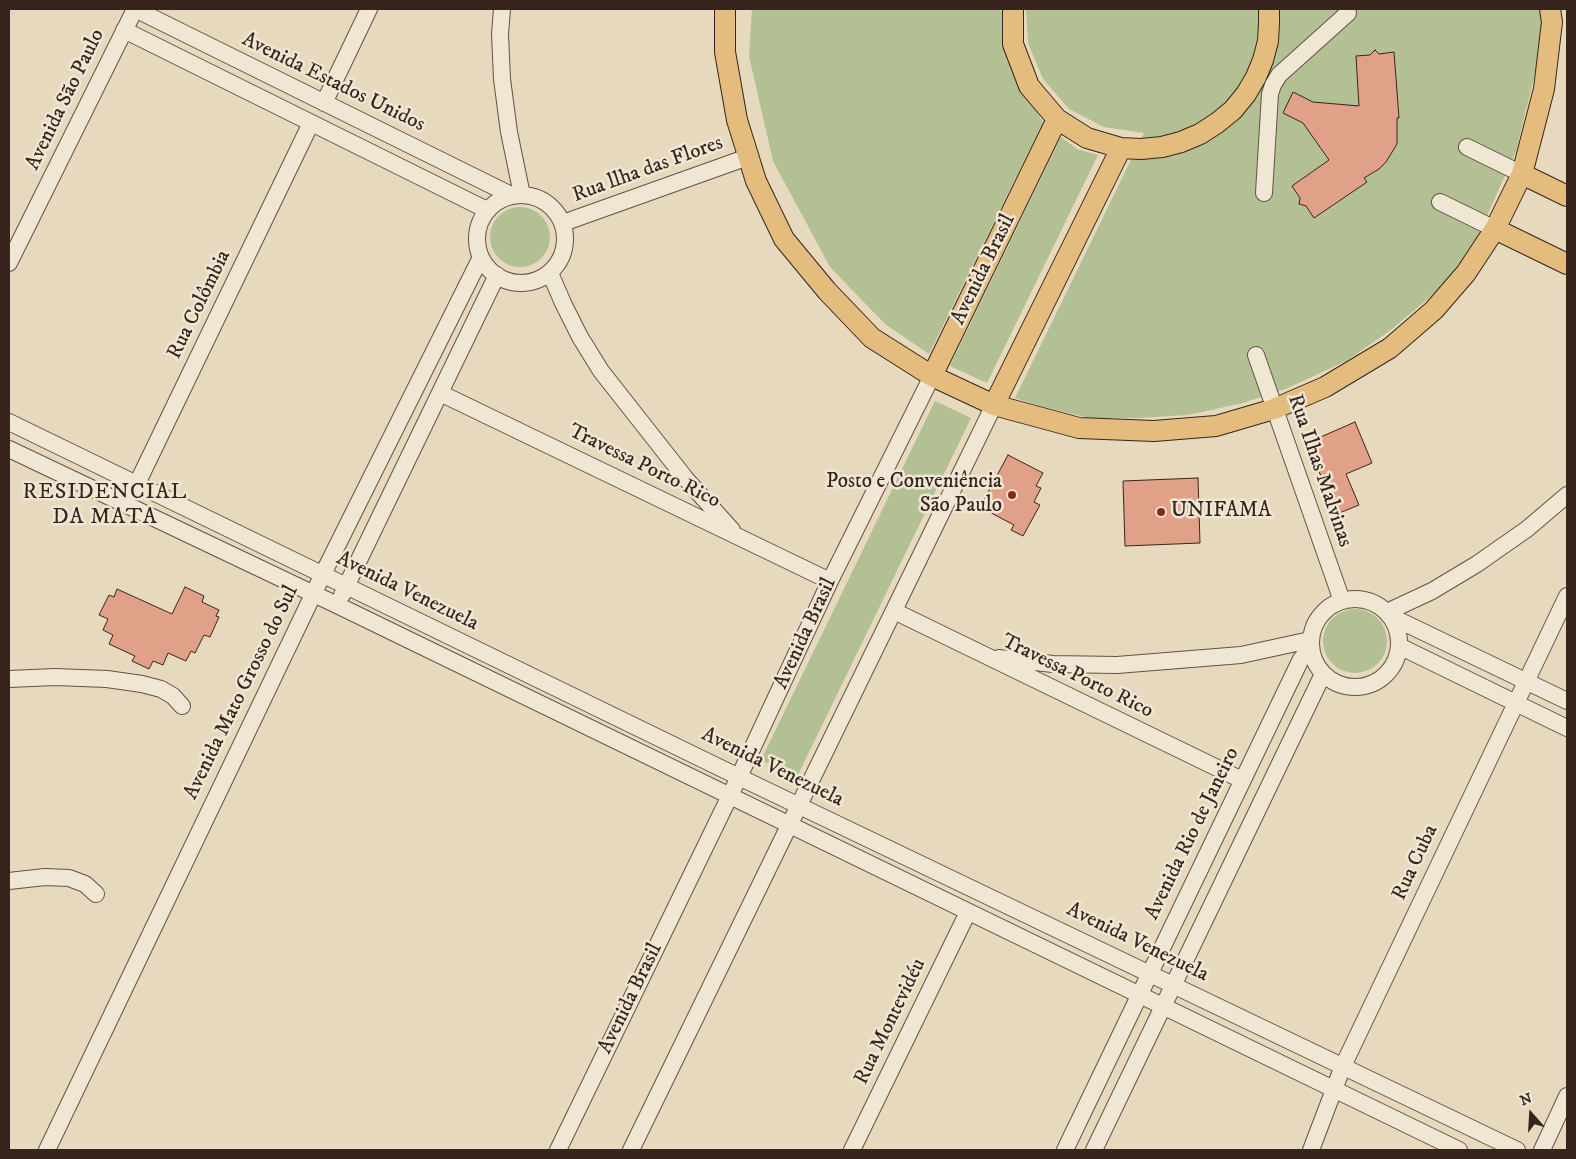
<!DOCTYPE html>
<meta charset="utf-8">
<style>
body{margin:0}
#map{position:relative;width:1576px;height:1159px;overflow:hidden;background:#e6d9bd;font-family:"IM FELL DW Pica",serif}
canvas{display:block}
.frame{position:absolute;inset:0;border:10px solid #37251d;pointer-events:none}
.north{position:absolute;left:1506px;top:1089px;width:50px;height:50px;-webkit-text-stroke:4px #efe6d4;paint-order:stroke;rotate:341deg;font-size:14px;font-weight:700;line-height:20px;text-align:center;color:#37251d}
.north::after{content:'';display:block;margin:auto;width:18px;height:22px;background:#37251d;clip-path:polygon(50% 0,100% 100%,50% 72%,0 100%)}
</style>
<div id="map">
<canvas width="1576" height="1159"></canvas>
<div class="frame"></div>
<div class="north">N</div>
</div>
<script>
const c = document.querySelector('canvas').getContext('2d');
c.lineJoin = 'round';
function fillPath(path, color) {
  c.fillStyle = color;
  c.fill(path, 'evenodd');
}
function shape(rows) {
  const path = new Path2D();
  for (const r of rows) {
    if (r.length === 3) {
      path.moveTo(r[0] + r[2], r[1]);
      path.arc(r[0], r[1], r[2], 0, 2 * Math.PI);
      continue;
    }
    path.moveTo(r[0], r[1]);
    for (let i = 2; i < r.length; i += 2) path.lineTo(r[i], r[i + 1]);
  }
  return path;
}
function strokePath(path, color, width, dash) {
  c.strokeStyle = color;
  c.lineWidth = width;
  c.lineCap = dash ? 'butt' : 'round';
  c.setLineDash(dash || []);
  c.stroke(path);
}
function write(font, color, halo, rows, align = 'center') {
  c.font = font + ' "IM FELL DW Pica",serif';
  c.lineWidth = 5;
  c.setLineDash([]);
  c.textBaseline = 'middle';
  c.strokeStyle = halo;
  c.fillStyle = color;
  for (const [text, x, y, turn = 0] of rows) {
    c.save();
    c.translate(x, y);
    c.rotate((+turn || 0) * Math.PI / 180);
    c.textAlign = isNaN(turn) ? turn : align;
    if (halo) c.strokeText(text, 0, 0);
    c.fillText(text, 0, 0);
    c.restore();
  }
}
fillPath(shape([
 [752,9,997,9,1005,13,1023,91,1043,122,929,354,885,324,830,267,773,161,749,56],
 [1026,9,1542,9,1539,57,1516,151,1473,247,1442,287,1392,329,1348,360,1288,388,1243,403,1188,415,1139,418,1089,418,1040,406,1015,398,1144,133,1104,127,1069,109,1043,79,1028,43],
 [1061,137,1077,149,1098,155,987,383,950,366],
 [520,237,30],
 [935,401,971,418,797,777,761,760],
 [1355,641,32]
]), '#b2c093');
const building = shape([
 [1375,50,1379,54,1394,52,1399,118,1397,118,1397,144,1386,162,1379,169,1364,178,1367,182,1314,218,1306,206,1299,204,1300,198,1292,186,1329,160,1303,123,1283,113,1293,92,1313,102,1359,106,1356,56,1370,55,1375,50],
 [1355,422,1372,463,1346,474,1359,505,1337,514,1307,443,1355,422],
 [1008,455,1043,473,1036,486,1041,488,1034,502,1040,505,1023,536,1011,530,1014,525,980,507,1008,455],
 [1198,478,1200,543,1125,546,1123,481,1198,478],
 [185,587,204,596,202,602,219,610,216,616,219,617,210,637,204,635,195,653,191,651,186,661,168,653,163,665,153,661,149,669,132,661,135,656,109,644,113,635,103,630,108,619,99,615,109,595,114,597,117,589,172,614,185,587]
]);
fillPath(building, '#e0a188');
strokePath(building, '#37251d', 1);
const minor = shape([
 [502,9,500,34,502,79,509,132,522,195],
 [124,30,487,210],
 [324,103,369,9],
 [1467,147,1522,174],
 [1264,193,1270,94,1273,85,1279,75,1348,13],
 [521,239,44],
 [1440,202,1495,229],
 [563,223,748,157],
 [9,263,135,9,513,196],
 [550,273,563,303,580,337,601,371,686,479,732,530],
 [1256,355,1342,601],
 [440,393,830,581],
 [9,422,739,777,1517,1150],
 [9,449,337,605,1459,1150],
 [133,492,311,123],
 [342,595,497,275],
 [1355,643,44],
 [894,611,1242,780],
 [1387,612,1432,591,1477,564,1527,529,1567,495],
 [1390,616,1567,701],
 [1399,646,1567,728],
 [999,658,1053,664,1117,665,1241,655,1310,640],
 [9,679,55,677,107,679,142,684,161,689,173,696,182,706],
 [9,881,45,877,69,878,85,884,96,894],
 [47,1150,323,574,481,257],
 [558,1150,739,777,830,581,932,376],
 [631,1150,994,405],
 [852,1150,968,912],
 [1065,1150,1301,659,1311,647],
 [1094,1150,1323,674],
 [1311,1150,1343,1066,1567,596],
 [1542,1150,1567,1096]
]);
const major = shape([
 [725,9,725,52,737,120,756,181,784,239,827,291,872,338,932,376,994,405,1079,428,1154,431,1216,426,1274,409,1325,387,1390,348,1434,310,1466,273,1495,229,1522,174,1544,89,1552,22,1550,9],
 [1013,9,1013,44,1029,86,1057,119,1087,138,1121,148,1141,149,1162,147,1181,142,1200,134,1217,123,1233,110,1246,94,1256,77,1263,60,1268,41,1269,23,1269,9],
 [1522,174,1567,196],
 [1495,229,1567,264],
 [932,376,1057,119],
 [994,405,1121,148]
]);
strokePath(minor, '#635245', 18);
strokePath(major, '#37251d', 22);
strokePath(minor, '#efe6d4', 16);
strokePath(major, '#e3bc7e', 20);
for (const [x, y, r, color] of [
 [1012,495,5,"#8f2418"],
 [1161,512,5,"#8f2418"]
]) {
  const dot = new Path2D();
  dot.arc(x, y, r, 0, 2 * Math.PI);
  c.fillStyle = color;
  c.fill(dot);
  strokePath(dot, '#efe6d4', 2);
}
write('21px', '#37251d', '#efe6d4', [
 ["Avenida Estados Unidos",333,83,26],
 ["Avenida São Paulo",66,100,-64],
 ["Rua llha das Flores",648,170,-20],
 ["Avenida Brasil",984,270,-64],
 ["Rua Colômbia",200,305,-64],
 ["Travessa Porto Rico",644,467,26],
 ["Rua Ilhas Malvinas",1319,471,71],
 ["Avenida Venezuela",407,592,26],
 ["Avenida Brasil",806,634,-65],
 ["Travessa Porto Rico",1077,677,26],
 ["Avenida Mato Grosso do Sul",242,693,-64],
 ["Avenida Venezuela",772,768,26],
 ["Avenida Rio de Janeiro",1193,834,-64],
 ["Rua Cuba",1416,863,-65],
 ["Avenida Venezuela",1137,943,26],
 ["Avenida Brasil",631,999,-64],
 ["Rua Montevidéu",891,1022,-64]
]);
write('21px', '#37251d', '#efe6d4', [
 ["Posto e Conveniência",1002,483],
 ["São Paulo",1002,507],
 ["UNIFAMA",1171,512,"left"]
], 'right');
c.letterSpacing = '1px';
write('22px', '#37251d', '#efe6d4', [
 ["RESIDENCIAL",105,493],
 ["DA MATA",105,518]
]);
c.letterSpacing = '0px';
</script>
